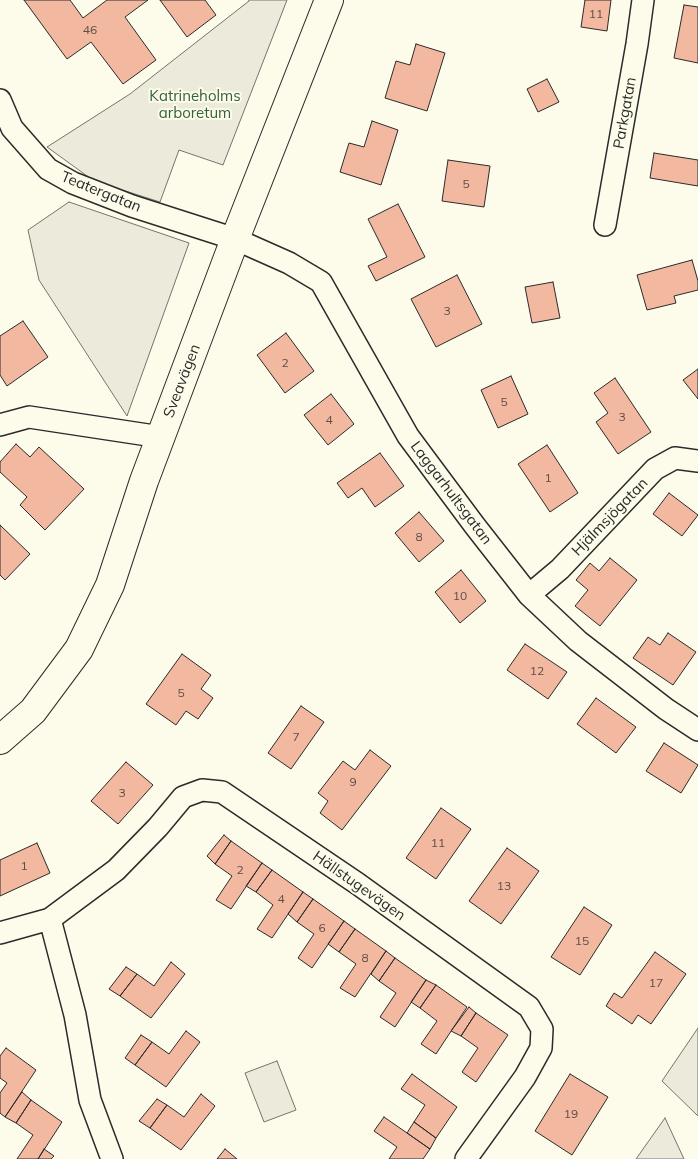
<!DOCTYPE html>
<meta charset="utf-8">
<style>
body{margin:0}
canvas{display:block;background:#fdfbea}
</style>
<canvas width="698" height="1159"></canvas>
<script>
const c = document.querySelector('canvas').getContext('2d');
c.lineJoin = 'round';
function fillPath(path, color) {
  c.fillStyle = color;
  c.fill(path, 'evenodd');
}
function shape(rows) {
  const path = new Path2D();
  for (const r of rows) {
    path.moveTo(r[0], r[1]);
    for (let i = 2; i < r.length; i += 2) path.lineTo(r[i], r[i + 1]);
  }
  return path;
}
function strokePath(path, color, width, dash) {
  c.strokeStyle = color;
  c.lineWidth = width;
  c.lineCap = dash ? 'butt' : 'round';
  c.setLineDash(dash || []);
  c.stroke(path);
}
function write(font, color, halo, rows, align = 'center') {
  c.font = font + ' Mulish,sans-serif';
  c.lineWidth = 4;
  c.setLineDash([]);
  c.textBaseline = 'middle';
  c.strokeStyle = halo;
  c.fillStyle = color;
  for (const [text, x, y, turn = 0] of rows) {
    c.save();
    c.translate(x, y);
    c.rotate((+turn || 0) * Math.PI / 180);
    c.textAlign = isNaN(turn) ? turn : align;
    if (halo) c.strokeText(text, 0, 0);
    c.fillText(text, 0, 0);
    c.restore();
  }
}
const green = shape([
 [249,0,287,0,223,165,179,150,160,202,94,181,47,147,130,94,249,1,249,0],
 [69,202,189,243,127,416,39,280,28,230,69,202],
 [698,1028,698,1116,662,1081,698,1028],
 [277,1061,296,1110,264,1122,245,1073,277,1061],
 [665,1118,684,1159,636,1159,665,1118]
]);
fillPath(green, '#ecebdb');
strokePath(green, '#74746e', 1);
const building = shape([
 [24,0,70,0,83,18,107,0,148,0,125,17,156,60,123,84,91,42,67,59,24,0],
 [160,0,205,0,216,15,187,37,160,0],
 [585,0,611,0,607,31,581,27,585,0],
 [684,5,698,7,698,63,674,58,684,5],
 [416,44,445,53,427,111,385,98,396,61,410,65,416,44],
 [547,79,559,102,538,112,527,89,547,79],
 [372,121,398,130,381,185,340,172,349,143,364,147,372,121],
 [654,153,698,160,698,186,650,178,654,153],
 [448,160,490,166,484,207,442,201,448,160],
 [398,204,425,257,376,281,368,266,387,257,368,219,398,204],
 [692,260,698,281,698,290,674,296,676,303,647,310,637,275,692,260],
 [457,275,482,324,436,347,411,299,457,275],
 [553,282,560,318,532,323,525,287,553,282],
 [23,321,48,357,7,386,0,375,0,336,23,321],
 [286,333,314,371,285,393,257,355,286,333],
 [698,369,698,399,683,380,698,369],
 [511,376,528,414,498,428,481,390,511,376],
 [615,378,651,432,618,454,596,422,608,413,594,393,615,378],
 [331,394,354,424,328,445,304,415,331,394],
 [16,444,30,457,39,447,84,489,45,530,20,505,27,497,0,472,0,462,16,444],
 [547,445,578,493,550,512,518,464,547,445],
 [380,453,404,486,375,507,362,488,348,498,337,483,380,453],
 [669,493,698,515,682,536,653,514,669,493],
 [419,512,444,541,419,562,395,533,419,512],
 [0,525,30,554,5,580,0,575,0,525],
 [610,558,637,580,600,626,575,606,588,590,576,580,590,563,599,571,610,558],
 [461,570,486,601,460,623,435,592,461,570],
 [668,633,696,652,673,685,633,658,648,637,660,645,668,633],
 [525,644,567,672,548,699,507,670,525,644],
 [182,654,211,675,201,689,213,698,198,719,186,711,176,725,146,704,182,654],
 [596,698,636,727,616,753,577,724,596,698],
 [301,706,324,722,291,769,268,753,301,706],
 [664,743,698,765,681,793,646,771,664,743],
 [370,750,391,766,342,830,320,813,328,801,318,793,343,761,355,770,370,750],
 [126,762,153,785,118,824,91,801,126,762],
 [441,808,471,829,436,879,406,858,441,808],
 [224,835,231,841,215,864,207,856,224,835],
 [231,841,262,863,231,909,216,900,232,876,215,864,231,841],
 [37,843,50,873,0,896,0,860,37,843],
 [507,848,539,871,501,924,469,901,507,848],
 [262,863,272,870,256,892,246,886,262,863],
 [272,870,303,892,272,938,257,929,273,905,256,892,272,870],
 [303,892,313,899,297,922,288,914,303,892],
 [313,899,344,921,312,968,298,958,314,934,297,922,313,899],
 [584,907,612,925,580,975,551,957,584,907],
 [344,921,355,929,339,952,328,944,344,921],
 [355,929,386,951,355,997,340,988,356,964,339,952,355,929],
 [386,951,395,958,379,981,371,974,386,951],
 [655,952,686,974,651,1024,638,1015,632,1024,606,1006,614,993,622,998,655,952],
 [395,958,426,980,395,1027,380,1017,396,993,379,981,395,958],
 [171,962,185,974,151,1018,120,996,137,974,154,986,171,962],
 [126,967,137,974,120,996,109,989,126,967],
 [426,980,436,985,420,1008,411,1002,426,980],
 [436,985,467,1007,436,1054,421,1044,437,1021,420,1008,436,985],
 [469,1007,476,1013,461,1036,451,1031,469,1007],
 [476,1013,508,1035,476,1082,462,1072,478,1048,461,1036,476,1013],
 [186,1031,200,1042,166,1087,135,1065,152,1042,169,1054,186,1031],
 [141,1035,152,1042,135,1065,125,1058,141,1035],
 [6,1048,36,1070,5,1117,0,1113,0,1093,7,1083,0,1078,0,1056,6,1048],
 [412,1074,457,1107,436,1138,414,1122,425,1105,401,1089,412,1074],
 [570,1074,608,1097,572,1155,535,1131,570,1074],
 [22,1092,31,1100,16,1123,5,1117,22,1092],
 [201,1094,215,1106,181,1150,150,1128,167,1105,184,1117,201,1094],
 [157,1099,167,1105,150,1128,139,1121,157,1099],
 [31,1100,62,1122,38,1159,17,1159,33,1135,16,1123,31,1100],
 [384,1117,430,1149,423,1159,389,1159,397,1147,374,1131,384,1117],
 [414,1122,436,1138,430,1149,407,1133,414,1122],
 [44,1149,54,1156,51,1159,38,1159,44,1149],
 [225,1149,237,1159,217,1159,225,1149]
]);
fillPath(building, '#f2b8a0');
strokePath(building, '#2b2b2b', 1);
const minor = shape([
 [0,100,12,128,48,169,73,183,132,206,235,239,289,263,321,282,408,436,475,526,529,595,578,641,666,709,698,730],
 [605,225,637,44,643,0],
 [0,425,29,417,161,437],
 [529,595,560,569,655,469,675,458,698,461],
 [50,919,75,1015,90,1100,112,1159],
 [0,933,50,919,116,870,158,827,183,797,202,790,222,792,358,884,529,1007,542,1029,541,1048,525,1077,466,1159]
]);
const tertiary = shape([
 [0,740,33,711,79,649,110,585,144,481,235,239,329,0]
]);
strokePath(minor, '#2b2b2b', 24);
strokePath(tertiary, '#2b2b2b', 30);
strokePath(minor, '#fdfbea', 21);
strokePath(tertiary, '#fdfbea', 28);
write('12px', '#5d4e48', null, [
 ["11",596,14],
 ["46",90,30],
 ["5",466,184],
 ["3",447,311],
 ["2",285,363],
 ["5",504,402],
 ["3",622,417],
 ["4",329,420],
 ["1",548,478],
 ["8",419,537],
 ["10",460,596],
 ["12",537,671],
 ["5",181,693],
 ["7",296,737],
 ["9",353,782],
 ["3",122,793],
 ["11",438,843],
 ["1",24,866],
 ["2",240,870],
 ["13",504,886],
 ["4",281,899],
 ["6",322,928],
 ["15",582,941],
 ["8",365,958],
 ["17",656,983],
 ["19",571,1114]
]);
write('15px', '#34623c', '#fdfbea', [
 ["Katrineholms",195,96],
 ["arboretum",195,113]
]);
write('15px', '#2b2b2b', '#fdfbea', [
 ["Parkgatan",625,113,-80],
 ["Teatergatan",101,192,22],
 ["Sveavägen",182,381,-69],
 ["Laggarhultsgatan",451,493,53],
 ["Hjälmsjögatan",610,517,-46],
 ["Hällstugevägen",359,886,35]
]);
</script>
